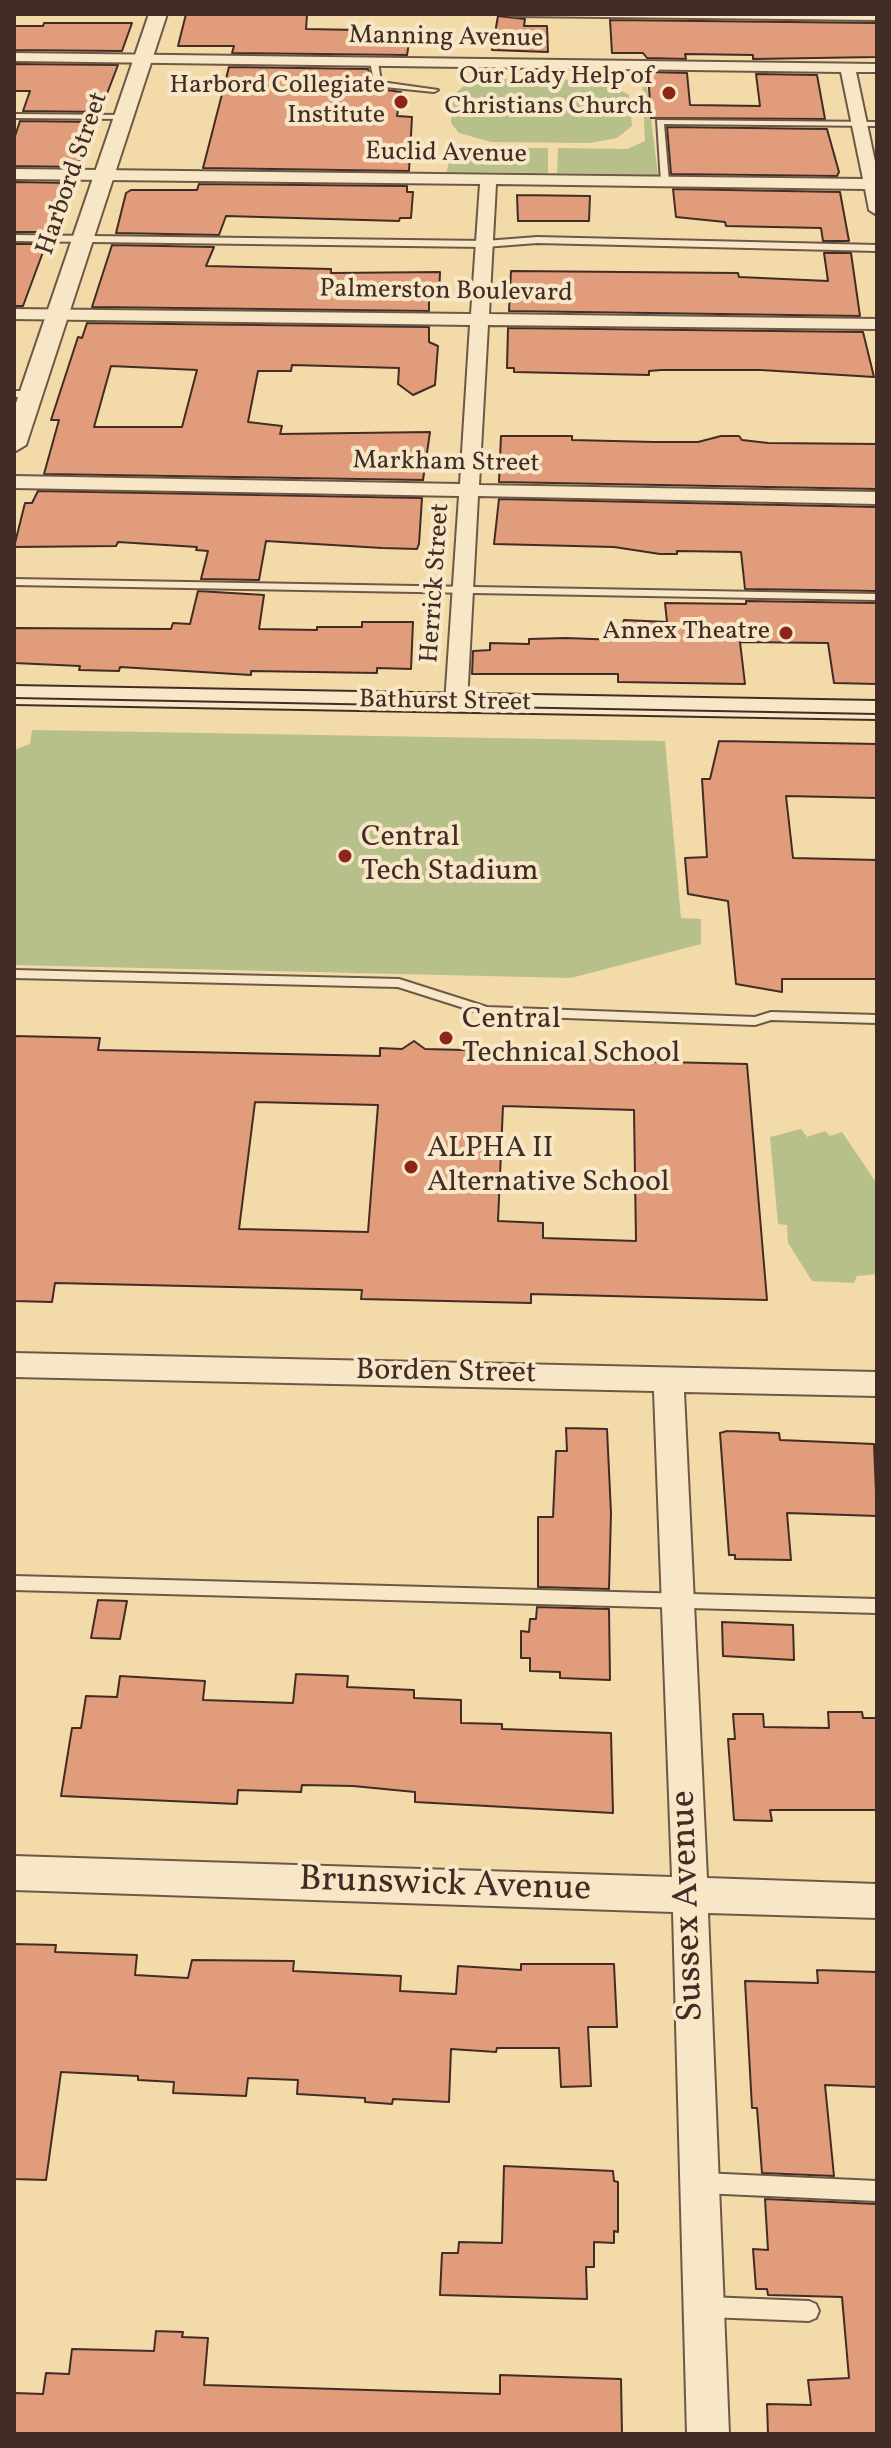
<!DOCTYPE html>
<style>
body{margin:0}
#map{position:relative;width:891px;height:2448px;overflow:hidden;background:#f2daa9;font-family:Vollkorn,serif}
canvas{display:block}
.frame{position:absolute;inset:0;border:16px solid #412d26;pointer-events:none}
</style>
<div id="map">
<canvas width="891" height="2448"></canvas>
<div class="frame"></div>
</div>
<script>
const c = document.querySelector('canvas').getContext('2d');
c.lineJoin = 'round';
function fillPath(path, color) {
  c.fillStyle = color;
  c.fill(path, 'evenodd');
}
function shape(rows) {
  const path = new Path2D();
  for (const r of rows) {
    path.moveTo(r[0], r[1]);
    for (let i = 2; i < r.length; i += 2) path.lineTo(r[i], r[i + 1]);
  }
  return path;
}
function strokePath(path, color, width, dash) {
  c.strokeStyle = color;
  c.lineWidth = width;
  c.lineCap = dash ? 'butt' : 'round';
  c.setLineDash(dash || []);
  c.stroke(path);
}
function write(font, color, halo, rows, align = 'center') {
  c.font = font + ' Vollkorn,serif';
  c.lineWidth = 8;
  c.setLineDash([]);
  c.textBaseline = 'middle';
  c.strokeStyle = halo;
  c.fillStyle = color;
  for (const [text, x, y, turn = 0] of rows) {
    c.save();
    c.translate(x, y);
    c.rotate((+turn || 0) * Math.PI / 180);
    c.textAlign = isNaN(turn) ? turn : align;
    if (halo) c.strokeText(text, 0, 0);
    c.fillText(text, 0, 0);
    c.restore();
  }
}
fillPath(shape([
 [491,79,601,80,629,95,632,126,617,138,590,143,491,142,459,133,451,123,453,95,465,85],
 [642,79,646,79,658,175,557,173,558,148,627,149,645,141],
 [451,147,548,148,548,173,447,172],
 [32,730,665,741,681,918,701,919,701,944,571,978,14,965,14,750,30,744],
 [801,1129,807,1137,825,1131,830,1136,842,1132,877,1184,877,1274,857,1276,854,1283,812,1281,788,1243,787,1225,778,1224,770,1137]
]), '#b7c08b');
const building = shape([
 [186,14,307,15,306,29,411,31,407,55,232,53,234,46,178,46,186,14],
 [498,16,525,19,524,26,547,26,548,52,492,50,498,16],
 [610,20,877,23,877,57,753,59,753,55,685,54,686,59,647,58,643,53,612,53,610,20],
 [44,23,132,23,122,51,14,50,14,26,43,26,44,23],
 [14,64,118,65,100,112,23,111,30,91,14,91,14,64],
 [229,67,368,69,373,88,401,92,397,116,412,117,409,171,203,168,229,67],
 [648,72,687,73,690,105,760,106,756,74,817,75,825,119,651,118,648,72],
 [20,121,96,122,77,167,14,166,14,139,20,121],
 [667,127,827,129,839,172,837,176,671,174,667,127],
 [14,182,71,183,51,232,14,232,14,182],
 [199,184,407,186,407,192,413,192,411,218,400,218,399,221,226,216,219,235,116,233,126,193,131,190,197,190,199,184],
 [673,189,840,192,849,241,823,241,821,228,726,226,725,222,676,217,673,189],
 [517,195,590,196,589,221,518,221,517,195],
 [14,244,46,244,23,306,14,306,14,244],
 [112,245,214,247,206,266,331,269,331,273,440,272,439,298,429,298,429,311,92,307,112,245],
 [824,253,851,253,860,316,509,311,511,271,738,273,739,277,828,281,824,253],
 [87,323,429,327,429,342,438,346,435,385,413,395,398,384,399,368,292,365,291,371,258,371,248,422,282,426,280,434,430,432,423,480,44,474,59,420,51,420,78,337,82,338,87,323],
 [111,366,197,370,182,427,94,427,111,366],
 [508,328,863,332,874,377,761,370,661,370,649,371,649,375,514,372,514,368,507,368,508,328],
 [501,436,572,436,572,440,654,442,698,442,721,436,739,436,742,440,768,443,877,444,877,489,499,482,501,436],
 [38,491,422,498,419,544,417,549,382,548,266,541,259,580,201,579,208,551,196,550,197,547,118,542,116,546,14,547,25,503,32,503,38,491],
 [499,499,877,507,877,591,745,589,741,552,677,551,677,554,660,554,614,547,494,544,499,499],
 [198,591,264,595,259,629,317,630,317,627,362,627,362,622,413,622,411,669,377,668,377,673,251,671,251,675,120,667,119,671,79,670,80,666,14,663,14,628,171,629,173,623,190,624,198,591],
 [746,601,877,603,877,684,834,683,828,643,740,642,745,684,618,682,618,674,472,674,473,651,490,650,490,643,529,644,529,639,566,638,619,640,624,620,667,622,665,603,746,604,746,601],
 [719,741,877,744,877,798,786,796,793,858,877,860,877,979,782,979,782,992,736,984,728,901,688,894,685,858,707,857,702,779,710,779,719,741],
 [14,1036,100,1038,98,1050,380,1056,380,1048,402,1049,414,1041,425,1049,464,1050,471,1044,481,1050,500,1051,500,1058,747,1064,767,1300,531,1294,531,1303,361,1299,362,1290,55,1283,52,1302,14,1301,14,1036],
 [255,1102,378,1105,368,1232,239,1229,255,1102],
 [503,1106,634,1110,636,1241,543,1238,543,1223,498,1221,503,1106],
 [566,1428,607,1429,611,1513,609,1589,538,1587,538,1517,553,1517,556,1451,567,1451,566,1428],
 [727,1431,779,1433,780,1440,874,1444,877,1516,787,1513,791,1560,735,1559,735,1555,729,1555,720,1433,727,1431],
 [98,1600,127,1601,120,1639,91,1638,98,1600],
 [537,1607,609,1609,610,1680,560,1678,560,1672,530,1671,530,1658,521,1658,521,1631,529,1632,530,1619,536,1619,537,1607],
 [722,1622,793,1625,794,1660,723,1656,722,1622],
 [296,1674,348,1676,347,1687,414,1690,414,1698,461,1700,461,1723,502,1724,502,1729,611,1733,613,1813,415,1802,415,1792,353,1786,302,1785,301,1792,238,1790,237,1804,61,1796,72,1728,81,1728,86,1696,117,1697,120,1676,205,1681,203,1700,293,1703,296,1674],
 [828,1712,862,1712,863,1718,877,1718,877,1810,770,1810,772,1821,734,1820,728,1739,735,1739,733,1714,763,1714,764,1727,829,1728,828,1712],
 [14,1944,56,1945,55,1952,137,1955,135,1975,188,1978,192,1960,294,1961,293,1971,401,1976,400,1991,456,1994,458,1966,521,1970,521,1964,614,1964,617,2027,588,2027,591,2086,561,2087,559,2048,497,2048,496,2052,451,2049,449,2102,393,2099,392,2104,365,2102,365,2098,297,2094,298,2080,248,2078,246,2096,173,2093,174,2082,138,2080,138,2076,61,2072,46,2180,14,2179,14,1944],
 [817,1970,877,1972,877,2087,825,2085,834,2176,762,2173,757,2108,752,2108,745,1981,818,1983,817,1970],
 [504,2166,613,2171,614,2181,618,2182,618,2232,614,2231,614,2243,594,2242,594,2267,586,2267,587,2299,440,2295,442,2253,458,2253,459,2242,502,2243,504,2166],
 [765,2199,877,2204,877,2434,768,2434,767,2404,811,2405,808,2380,849,2378,842,2297,768,2295,767,2289,756,2289,753,2249,768,2250,765,2199],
 [156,2331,183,2332,182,2337,208,2338,204,2385,500,2394,500,2375,621,2379,622,2434,14,2434,14,2393,43,2394,46,2373,69,2374,72,2349,154,2351,156,2331]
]);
fillPath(building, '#e19c7b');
strokePath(building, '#412d26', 2);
const service = shape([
 [510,14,877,16,877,20,514,16,510,14],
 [374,60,378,62,381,82,438,90,434,92,375,86,370,62,374,60],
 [14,114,124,115,128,117,124,119,14,118,14,114],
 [657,120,877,122,877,126,664,124,669,182,665,184,661,182,657,120],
 [14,235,485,241,537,237,877,245,877,251,537,243,485,247,14,241,14,235],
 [14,391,30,391,35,394,30,397,14,397,14,391],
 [14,579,877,594,877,600,14,585,14,579],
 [14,970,399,979,487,1007,755,1017,771,1012,877,1015,877,1023,771,1020,755,1025,486,1015,398,987,14,978,14,970],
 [14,1576,877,1599,877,1613,14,1590,14,1576],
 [702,2173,877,2181,877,2201,702,2193,695,2190,692,2183,695,2176,702,2173],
 [708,2297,809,2301,816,2304,819,2311,816,2318,809,2321,708,2317,701,2314,698,2307,701,2300,708,2297]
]);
const minor = shape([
 [14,53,877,64,877,72,856,72,877,171,877,215,869,210,865,189,496,184,489,314,877,319,877,329,488,325,479,485,877,492,877,504,478,496,467,703,456,710,445,703,459,496,14,488,14,476,460,484,470,325,14,319,14,309,471,314,480,184,14,179,14,169,863,179,841,72,14,61,14,53],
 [14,1353,877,1372,877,1396,684,1392,707,1878,877,1884,877,1918,708,1913,729,2434,687,2434,673,1912,14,1890,14,1856,672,1877,654,1391,14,1377,14,1353]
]);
const tertiary = shape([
 [149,14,167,14,26,445,14,452,14,409,149,14]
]);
const secondary = shape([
 [14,686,877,701,877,719,14,704,14,686]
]);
strokePath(service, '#6d5847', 4);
strokePath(minor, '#6d5847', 4);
strokePath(tertiary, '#6d5847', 4);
strokePath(secondary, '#412d26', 4);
fillPath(service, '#f7e7c7');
fillPath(minor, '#f7e7c7');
fillPath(tertiary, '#f7e7c7');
fillPath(secondary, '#f7e7c7');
strokePath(shape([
 [14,698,877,714]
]), '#412d26', 2);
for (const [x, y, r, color] of [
 [669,93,8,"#8f2418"],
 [401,102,8,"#8f2418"],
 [786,633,8,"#8f2418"],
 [345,856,8,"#8f2418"],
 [446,1038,8,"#8f2418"],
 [411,1167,8,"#8f2418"]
]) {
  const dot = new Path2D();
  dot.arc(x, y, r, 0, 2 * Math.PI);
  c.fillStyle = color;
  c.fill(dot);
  strokePath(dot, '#f7e7c7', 3);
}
write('26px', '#412d26', '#f7e7c7', [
 ["Manning Avenue",446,39,1],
 ["Euclid Avenue",446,155,1],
 ["Harbord Street",74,174,-71],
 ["Palmerston Boulevard",446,293,1],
 ["Markham Street",446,464,1],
 ["Herrick Street",437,583,-86],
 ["Bathurst Street",445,703,1]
]);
write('26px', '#412d26', '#f7e7c7', [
 ["Our Lady Help of",653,78],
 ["Christians Church",653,108],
 ["Harbord Collegiate",385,87],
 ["Institute",385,117],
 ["Annex Theatre",770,633]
], 'right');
write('30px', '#412d26', '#f7e7c7', [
 ["Central",361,839],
 ["Tech Stadium",361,873],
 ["Central",462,1021],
 ["Technical School",462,1055],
 ["ALPHA II",427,1150],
 ["Alternative School",427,1184]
], 'left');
write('30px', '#412d26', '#f7e7c7', [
 ["Borden Street",446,1374,1]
]);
write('36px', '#412d26', '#f7e7c7', [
 ["Brunswick Avenue",445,1887,2],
 ["Sussex Avenue",690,1906,-92]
]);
</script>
